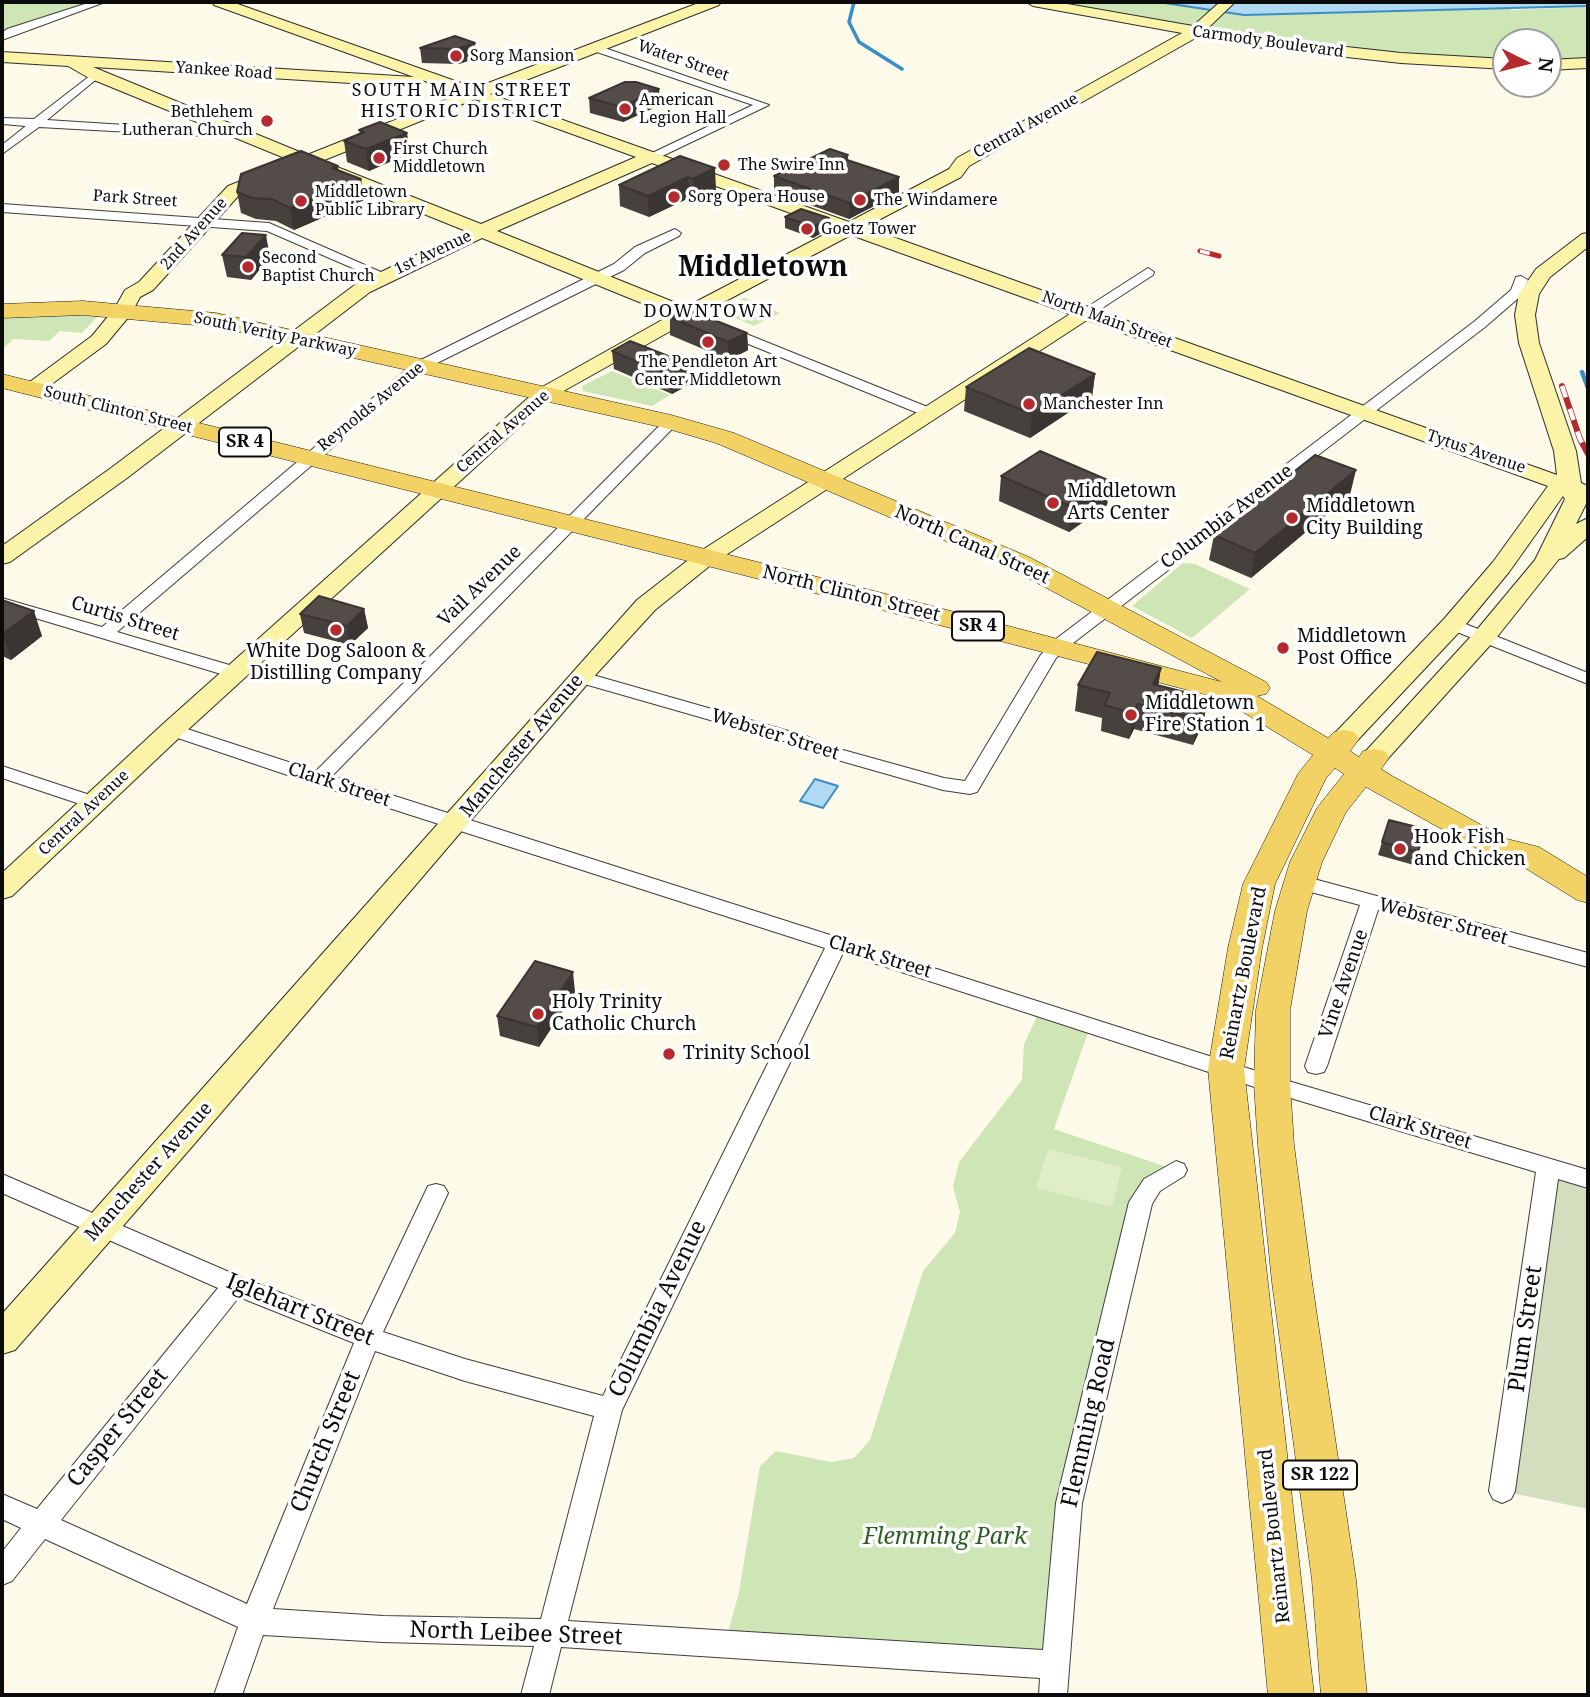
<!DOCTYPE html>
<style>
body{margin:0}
#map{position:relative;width:1590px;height:1697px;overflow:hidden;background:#fefae9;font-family:"Noto Serif",serif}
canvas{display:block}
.frame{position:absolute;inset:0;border:4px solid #0b0b0b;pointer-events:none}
.north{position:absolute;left:1492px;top:28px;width:70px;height:70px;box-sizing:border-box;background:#fff;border:2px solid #9d9d9d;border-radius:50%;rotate:96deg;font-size:19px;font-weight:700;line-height:28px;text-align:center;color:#0b0b0b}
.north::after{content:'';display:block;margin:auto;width:24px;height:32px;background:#b42a2e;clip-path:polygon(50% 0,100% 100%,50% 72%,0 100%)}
</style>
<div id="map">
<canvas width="1590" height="1697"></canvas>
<div class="frame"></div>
<div class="north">N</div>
</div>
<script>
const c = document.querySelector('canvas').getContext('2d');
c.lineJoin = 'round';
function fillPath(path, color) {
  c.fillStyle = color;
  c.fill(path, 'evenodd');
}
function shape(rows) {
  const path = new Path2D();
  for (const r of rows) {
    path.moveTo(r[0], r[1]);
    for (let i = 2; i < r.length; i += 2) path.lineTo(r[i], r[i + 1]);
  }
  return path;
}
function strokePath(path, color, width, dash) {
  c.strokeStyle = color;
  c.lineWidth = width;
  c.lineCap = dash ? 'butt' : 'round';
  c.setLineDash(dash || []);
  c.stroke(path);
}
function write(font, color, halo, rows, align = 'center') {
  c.font = font + ' "Noto Serif",serif';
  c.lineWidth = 7;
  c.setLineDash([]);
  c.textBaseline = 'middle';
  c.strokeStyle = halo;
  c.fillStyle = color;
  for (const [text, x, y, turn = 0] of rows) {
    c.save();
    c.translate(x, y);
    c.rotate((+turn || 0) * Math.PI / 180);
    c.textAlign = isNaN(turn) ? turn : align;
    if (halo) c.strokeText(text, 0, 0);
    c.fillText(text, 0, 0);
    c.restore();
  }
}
fillPath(shape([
 [2,2,100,2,11,30,2,37],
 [1045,2,1502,2,1511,10,1588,7,1588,59,1548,60,1548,42,1506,42,1506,60,1420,57,1222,34],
 [744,298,760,304,780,313,754,326,718,311],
 [99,315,82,333,60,331,49,341,13,339,2,350,2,317],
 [612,371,670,395,652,406,583,391,582,386],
 [1183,563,1195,564,1250,589,1192,638,1132,606],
 [1041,1008,1091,1024,1054,1129,1176,1170,1152,1185,1069,1503,1055,1665,725,1644,739,1592,760,1466,776,1451,831,1462,854,1458,870,1440,923,1271,955,1233,960,1212,953,1187,959,1162,1022,1080,1024,1044]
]), '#cee6b5');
fillPath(shape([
 [1548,1167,1588,1179,1588,1509,1502,1491]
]), '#d2debd');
fillPath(shape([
 [1048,1149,1122,1167,1112,1207,1036,1188]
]), '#e0eec7');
const water = shape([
 [1158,2,1588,2,1588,6,1244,15,1158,2],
 [815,779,838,786,823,808,800,801,815,779]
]);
fillPath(water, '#b0d9f3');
strokePath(water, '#3b8dc7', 2);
strokePath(shape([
 [854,2,849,22,859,42,902,69]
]), '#3b8dc7', 3.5);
strokePath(shape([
 [1582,372,1588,388]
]), '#3b8dc7', 4.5);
const street = shape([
 [91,2,105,2,2,40,2,33,7,29,91,2],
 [588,45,596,45,769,105,656,159,648,159,648,155,753,105,588,49,588,45],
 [95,72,100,75,99,77,47,120,203,130,233,128,239,131,233,134,203,136,39,127,2,154,2,145,26,126,2,124,2,118,34,119,95,72],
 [2,204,269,223,390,276,383,280,378,279,267,231,2,212,2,204],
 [675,229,681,233,679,236,645,253,624,270,423,370,117,632,243,669,246,673,243,677,231,677,2,608,2,598,102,627,413,364,614,264,635,247,675,229],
 [1148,268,1154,272,1153,275,1090,316,1085,317,1078,313,1148,268],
 [1521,276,1528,280,1522,295,1485,327,1064,650,1056,658,977,792,970,794,943,790,813,753,794,744,574,681,571,677,574,673,586,673,806,736,825,745,944,778,965,781,1040,656,1052,642,1475,321,1511,290,1516,277,1521,276],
 [724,325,935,410,937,413,930,417,925,416,719,332,717,329,724,325],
 [671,418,676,419,678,422,676,425,332,776,1275,1077,1588,1170,1588,1188,1558,1179,1515,1491,1511,1499,1502,1503,1493,1499,1489,1491,1536,1172,1264,1090,843,953,622,1410,568,1621,1043,1650,1056,1503,1129,1202,1144,1179,1176,1161,1184,1164,1187,1170,1184,1176,1160,1191,1152,1204,1082,1503,1067,1695,1039,1695,1040,1678,561,1647,549,1695,521,1695,534,1646,383,1642,263,1635,242,1695,214,1695,238,1627,45,1539,12,1581,2,1585,2,1552,21,1528,2,1519,2,1494,37,1509,218,1288,2,1193,2,1174,243,1278,362,1325,428,1186,436,1184,444,1186,448,1193,383,1332,465,1359,603,1396,825,948,311,783,166,734,163,730,172,724,178,726,316,771,666,419,671,418],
 [239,1297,354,1343,247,1604,61,1520,239,1297],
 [375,1351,465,1381,594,1416,541,1619,383,1616,273,1609,375,1351],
 [1453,619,1588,673,1588,684,1447,628,1445,624,1447,620,1453,619],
 [2,766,102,799,104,803,102,807,95,809,2,778,2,766],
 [1299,875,1588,953,1588,967,1378,910,1327,1066,1324,1072,1316,1074,1308,1072,1305,1066,1360,905,1292,887,1289,882,1292,877,1299,875]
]);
const secondary = shape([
 [212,2,232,2,475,88,701,2,721,2,719,5,490,94,849,222,949,169,957,158,1182,33,1033,6,1026,2,1056,2,1193,26,1220,2,1235,2,1207,29,1256,37,1401,53,1506,59,1506,69,1401,63,1256,47,1199,36,969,166,961,177,865,227,1557,475,1554,451,1519,343,1515,315,1519,294,1536,269,1582,234,1588,233,1588,247,1550,277,1539,294,1535,315,1539,343,1576,451,1581,483,1588,486,1588,500,1576,524,1588,518,1588,537,1564,558,1559,559,1493,642,1383,764,1374,766,1365,764,1361,758,1365,752,1475,632,1535,560,1565,499,1563,496,1509,572,1462,629,1353,745,1344,747,1335,745,1331,739,1335,733,1444,619,1493,562,1548,486,1087,320,712,564,655,610,589,682,196,1142,15,1350,2,1354,2,1314,637,600,696,554,1070,314,851,235,701,314,551,398,181,736,12,896,2,899,2,873,163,724,537,390,671,315,482,238,370,292,127,478,10,562,2,564,2,546,111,468,356,284,466,231,307,167,240,194,153,290,140,297,131,314,106,344,41,392,27,392,24,388,27,384,92,336,115,308,125,290,139,282,228,186,292,161,89,78,68,66,2,62,2,52,414,77,214,5,212,2],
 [93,67,415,87,421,85,422,80,460,94,307,155,93,67],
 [475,99,636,157,481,224,322,161,475,99],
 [652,163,835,229,686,307,497,231,652,163],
 [1588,58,1588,68,1548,70,1548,60,1588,58]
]);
const primary = shape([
 [83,301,216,313,671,415,734,433,1029,557,1266,682,1270,688,1266,694,1257,696,1328,738,1334,732,1344,730,1354,732,1359,739,1350,751,1359,757,1363,751,1374,749,1385,751,1389,758,1381,769,1392,776,1507,839,1539,847,1588,877,1588,903,1577,900,1517,863,1485,853,1366,787,1346,812,1322,862,1307,911,1290,1010,1290,1084,1294,1145,1312,1282,1356,1580,1367,1695,1321,1695,1312,1580,1272,1282,1258,1145,1254,1084,1256,1010,1275,911,1290,862,1317,808,1344,774,1335,768,1326,778,1275,884,1262,948,1244,1069,1314,1695,1268,1695,1208,1069,1228,948,1243,884,1298,774,1313,755,1238,709,1207,695,870,607,2,388,2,374,886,594,1222,682,1011,569,716,443,665,428,216,327,83,315,2,318,2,304,83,301]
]);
strokePath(street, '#3e3e3e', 2);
strokePath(secondary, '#2d2d2d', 2);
strokePath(primary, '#1c1c1c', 1);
fillPath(street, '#fff');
fillPath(secondary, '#fbf3a7');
fillPath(primary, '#f3d265');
const railFar1 = shape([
 [1200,251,1219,256]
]);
const rail = shape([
 [1562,386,1580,439,1588,454]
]);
strokePath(railFar1, '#b42a2e', 5);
strokePath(rail, '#b42a2e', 6);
strokePath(railFar1, '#fff', 3.5, [10]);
strokePath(rail, '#fff', 4.5, [12]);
fillPath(shape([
 [455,36,476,58,459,64,422,63,420,48],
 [659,89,660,105,623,122,590,113,589,98],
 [359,130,410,153,369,171,347,162,344,141,360,134],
 [848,155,848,160,899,193,849,219,774,192,774,176],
 [680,156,716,190,694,200,689,198,649,217,620,206,619,185],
 [338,166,338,171,361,179,364,200,294,230,276,221,256,219,241,213,237,192],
 [785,217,828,229,813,238,785,228],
 [222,255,270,257,251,280,227,277],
 [670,317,747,333,748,350,729,360,670,335],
 [612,351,692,383,672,394,614,369],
 [1095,374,1092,397,1030,438,964,411,966,387],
 [1001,476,1110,481,1107,505,1069,532,999,501],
 [1350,495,1251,578,1209,560,1214,535],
 [2,600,42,636,11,660,2,656],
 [364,609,368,628,350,645,304,633,300,614],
 [1161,668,1158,685,1208,698,1203,724,1193,745,1134,729,1129,739,1101,731,1102,718,1075,711,1078,685],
 [1425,829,1414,865,1378,855,1382,842],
 [575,992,539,1047,500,1036,497,1016]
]), '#47413e');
fillPath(shape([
 [475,43,476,58,459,64,457,49],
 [659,89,660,105,623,122,622,107],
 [407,133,410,153,369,171,366,149],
 [338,166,341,187,361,179,364,200,294,230,290,208,332,168],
 [715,168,716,190,694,200,693,179],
 [688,177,689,198,649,217,648,196],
 [899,177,899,193,849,219,849,203],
 [829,218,828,229,813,238,813,227],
 [266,235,270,257,251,280,246,257],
 [747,333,748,350,729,360,728,342],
 [691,365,692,383,672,394,671,376],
 [1095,374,1092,397,1030,438,1032,414],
 [1356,470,1350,495,1251,578,1255,553],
 [1110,481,1107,505,1069,532,1072,507],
 [364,609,368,628,350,645,347,626],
 [34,611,42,636,11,660,3,634],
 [1161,668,1157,694,1153,684],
 [1208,698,1203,724,1193,745,1198,719],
 [1138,704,1134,729,1129,739,1133,713],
 [573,972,575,992,539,1047,537,1027]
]), '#3a3532');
const building = shape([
 [455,36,475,43,457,49,420,48,455,36],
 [625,82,636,82,659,89,622,107,589,98,625,82],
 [380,122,407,133,366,149,344,141,364,132,359,130,380,122],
 [830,149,848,155,841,158,899,177,849,203,774,176,830,149],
 [301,151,338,166,332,168,361,179,290,208,272,199,252,198,237,192,241,174,301,151],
 [680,156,715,168,693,179,688,177,648,196,619,185,680,156],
 [801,209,829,218,813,227,785,217,801,209],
 [242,233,266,235,246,257,222,255,242,233],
 [686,309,747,333,728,342,670,317,686,309],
 [630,341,691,365,671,376,612,351,630,341],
 [1029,348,1095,374,1032,414,966,387,1029,348],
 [1040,451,1110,481,1072,507,1001,476,1040,451],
 [1315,455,1356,470,1255,553,1214,535,1315,455],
 [319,596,364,609,347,626,300,614,319,596],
 [2,600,34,611,2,634,2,600],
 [1097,652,1161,668,1153,684,1208,698,1198,719,1138,704,1133,713,1104,705,1110,693,1078,685,1097,652],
 [1389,820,1425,829,1418,852,1382,842,1389,820],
 [535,961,573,972,537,1027,497,1016,535,961]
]);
fillPath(building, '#534c48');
strokePath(building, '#3a3532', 2);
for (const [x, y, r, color] of [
 [456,56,7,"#b42a2e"],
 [625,109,7,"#b42a2e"],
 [267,121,7,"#b42a2e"],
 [379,158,7,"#b42a2e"],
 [724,165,7,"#b42a2e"],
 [674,197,7,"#b42a2e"],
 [860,200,7,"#b42a2e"],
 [301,201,7,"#b42a2e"],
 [807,229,7,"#b42a2e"],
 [248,267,7,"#b42a2e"],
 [708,342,7,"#b42a2e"],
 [1029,404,7,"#b42a2e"],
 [1053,503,7,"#b42a2e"],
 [1292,518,7,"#b42a2e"],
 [336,630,7,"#b42a2e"],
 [1283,648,7,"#b42a2e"],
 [1131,715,7,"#b42a2e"],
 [1400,849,7,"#b42a2e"],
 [538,1014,7,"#b42a2e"],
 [669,1054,7,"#b42a2e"]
]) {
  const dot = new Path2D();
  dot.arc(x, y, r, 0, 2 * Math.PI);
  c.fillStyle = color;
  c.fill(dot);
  strokePath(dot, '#fff', 2.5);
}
write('16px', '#0b0b0b', '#fff', [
 ["Carmody Boulevard",1268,42,8],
 ["Water Street",683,61,19],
 ["Yankee Road",224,71,4],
 ["Central Avenue",1026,126,-29],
 ["Park Street",135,199,4],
 ["2nd Avenue",194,234,-48],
 ["1st Avenue",433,253,-25],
 ["North Main Street",1107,320,20],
 ["South Verity Parkway",275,335,12],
 ["Reynolds Avenue",371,407,-39],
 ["South Clinton Street",118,410,14],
 ["Central Avenue",503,432,-41],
 ["Tytus Avenue",1476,452,19],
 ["Central Avenue",84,813,-43]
]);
write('16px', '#0b0b0b', '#fff', [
 ["Sorg Mansion",470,56],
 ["American",639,100],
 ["Legion Hall",639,118],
 ["Bethlehem",253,112,"right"],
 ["Lutheran Church",253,130,"right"],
 ["First Church",393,149],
 ["Middletown",393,167],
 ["The Swire Inn",738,165],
 ["Middletown",315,192],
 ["Public Library",315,210],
 ["Sorg Opera House",688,197],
 ["The Windamere",874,200],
 ["Goetz Tower",821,229],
 ["Second",262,258],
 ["Baptist Church",262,276],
 ["The Pendleton Art",708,362,"center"],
 ["Center Middletown",708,380,"center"],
 ["Manchester Inn",1043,404]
], 'left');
c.letterSpacing = '2px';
write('18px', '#0b0b0b', '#fff', [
 ["SOUTH MAIN STREET",462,91],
 ["HISTORIC DISTRICT",462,112],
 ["DOWNTOWN",709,312]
]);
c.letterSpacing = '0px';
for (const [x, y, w] of [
 [245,442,52],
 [978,626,52],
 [1320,1475,74]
]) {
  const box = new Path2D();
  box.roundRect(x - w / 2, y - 14.5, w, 29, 5);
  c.fillStyle = '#fff';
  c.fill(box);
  strokePath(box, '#0b0b0b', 2);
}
write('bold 18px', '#0b0b0b', null, [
 ["SR 4",245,442],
 ["SR 4",978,626],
 ["SR 122",1320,1475]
]);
write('19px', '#0b0b0b', '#fff', [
 ["Middletown",1067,492],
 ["Arts Center",1067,514],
 ["Middletown",1306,507],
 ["City Building",1306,529],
 ["Middletown",1297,637],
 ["Post Office",1297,659],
 ["White Dog Saloon &",336,652,"center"],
 ["Distilling Company",336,674,"center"],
 ["Middletown",1145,704],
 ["Fire Station 1",1145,726],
 ["Hook Fish",1414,838],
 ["and Chicken",1414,860],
 ["Holy Trinity",552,1003],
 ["Catholic Church",552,1025],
 ["Trinity School",683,1054]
], 'left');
write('19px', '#0b0b0b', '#fff', [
 ["Columbia Avenue",1227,517,-37],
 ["North Canal Street",972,545,24],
 ["Vail Avenue",480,586,-44],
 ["North Clinton Street",851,594,14],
 ["Curtis Street",125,619,17],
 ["Webster Street",775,735,17],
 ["Manchester Avenue",522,746,-50],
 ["Clark Street",339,785,18],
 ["Webster Street",1443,922,15],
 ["Clark Street",880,957,17],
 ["Reinartz Boulevard",1244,973,-79],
 ["Vine Avenue",1344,984,-71],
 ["Clark Street",1420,1128,17],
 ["Manchester Avenue",149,1172,-48],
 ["Reinartz Boulevard",1275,1536,-96]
]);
write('23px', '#0b0b0b', '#fff', [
 ["Columbia Avenue",658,1309,-64],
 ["Iglehart Street",300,1310,22],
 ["Plum Street",1526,1329,-82],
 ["Flemming Road",1089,1423,-77],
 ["Casper Street",118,1428,-51],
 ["Church Street",326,1442,-68],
 ["North Leibee Street",516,1634,2]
]);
write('italic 23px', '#2b5f1f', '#fff', [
 ["Flemming Park",945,1537]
]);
write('bold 28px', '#0b0b0b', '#fff', [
 ["Middletown",763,268]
]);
</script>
